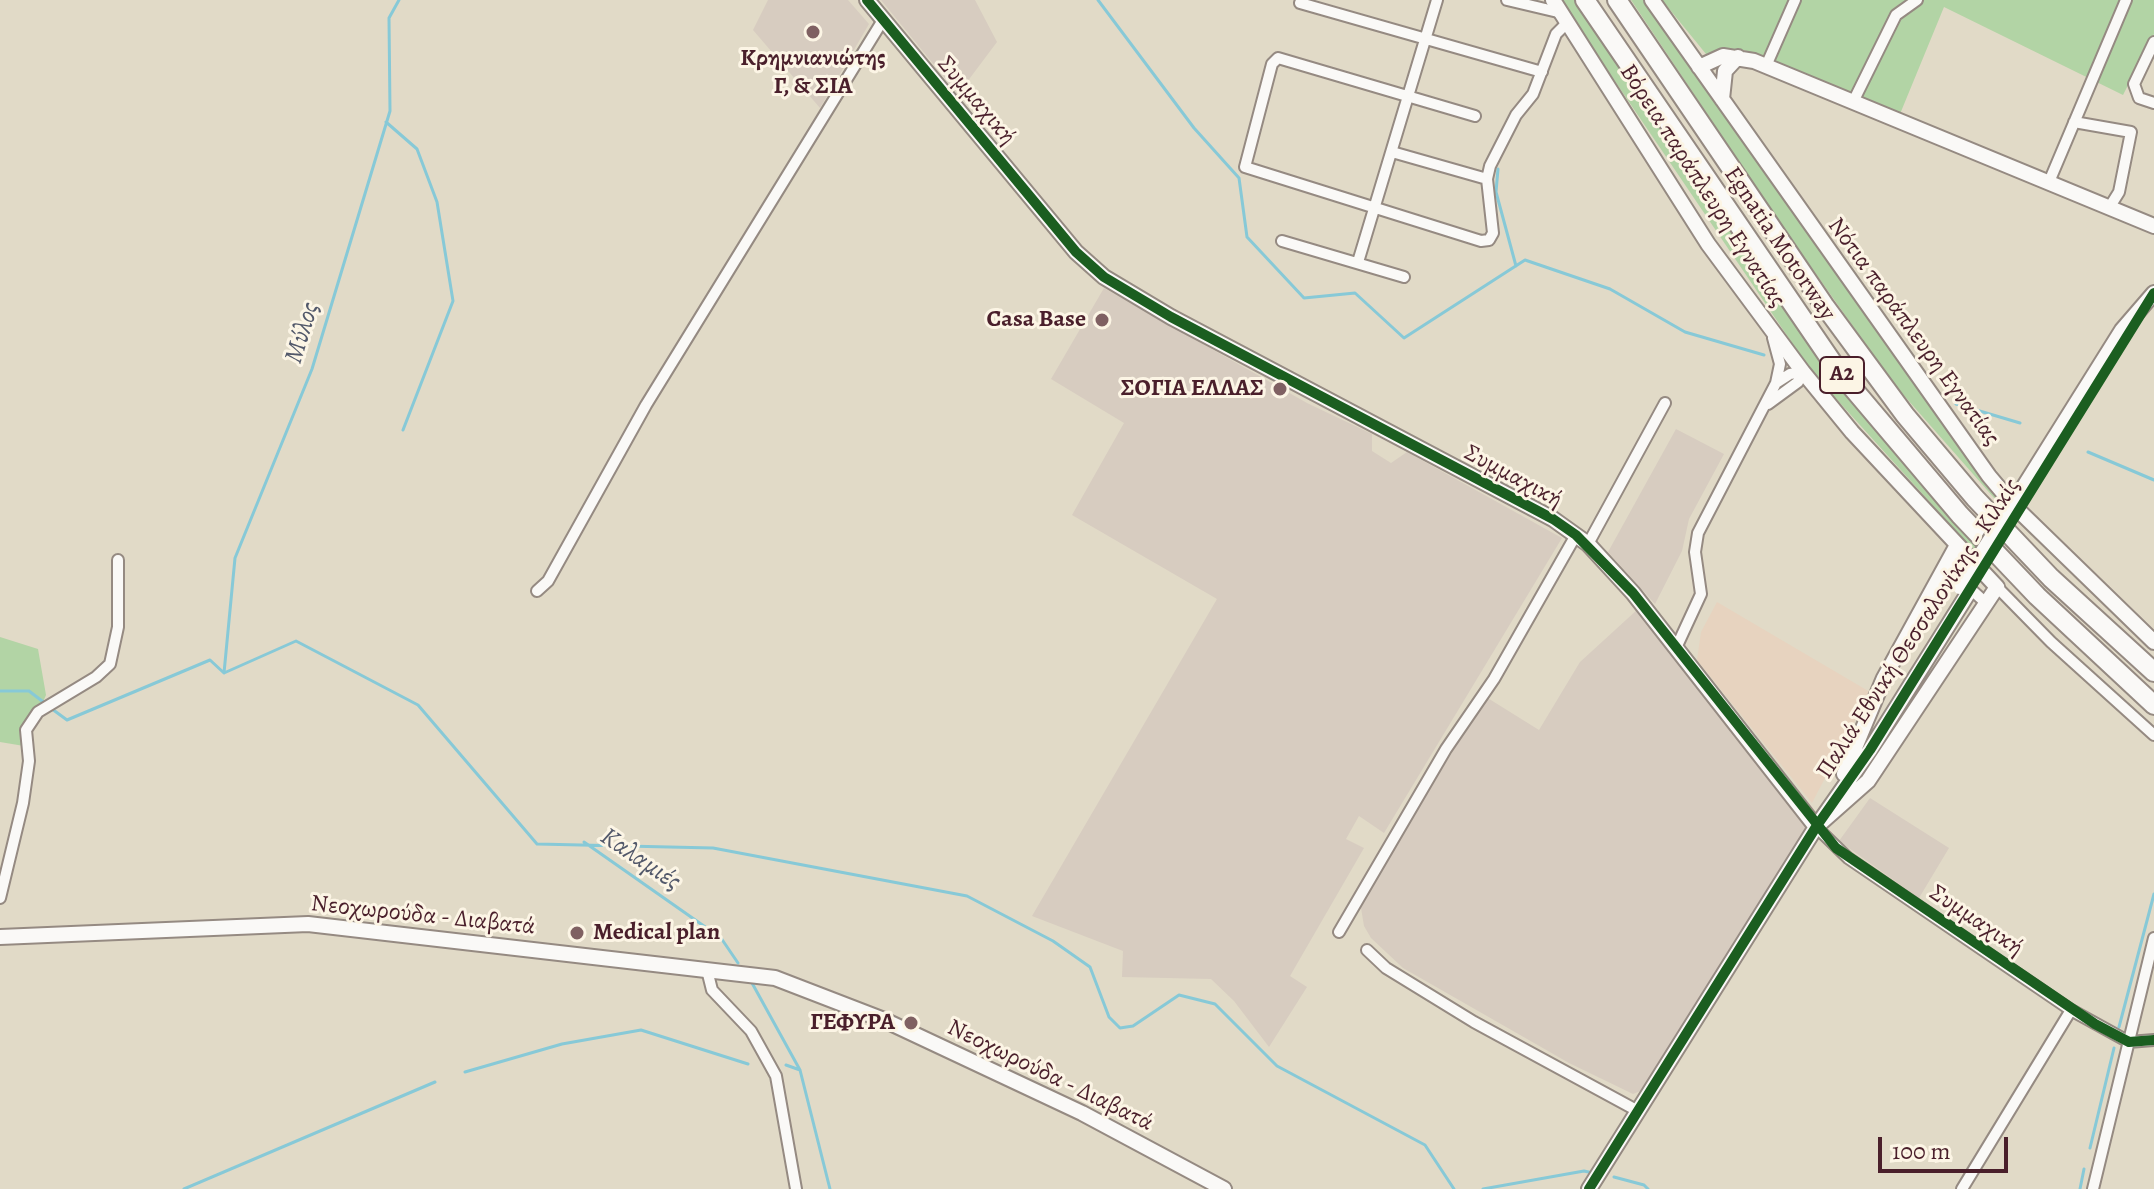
<!DOCTYPE html>
<meta charset="utf-8">
<style>
body{margin:0}
#map{position:relative;width:2154px;height:1189px;overflow:hidden;background:#e1dac7;font-family:Alegreya,serif}
canvas{display:block}
.scale{position:absolute;left:1878px;top:1137px;width:130px;height:36px;box-sizing:border-box;border:4px solid #4a1f2b;border-top:0;padding-left:10px;font-size:24px;line-height:28px;white-space:nowrap;color:#4a1f2b;-webkit-text-stroke:6px #fcf5e5;paint-order:stroke}
</style>
<div id="map">
<canvas width="2154" height="1189"></canvas>
<div class="scale">100 m</div>
</div>
<script>
const c = document.querySelector('canvas').getContext('2d');
c.lineJoin = 'round';
function fillPath(path, color) {
  c.fillStyle = color;
  c.fill(path, 'evenodd');
}
function shape(rows) {
  const path = new Path2D();
  for (const r of rows) {
    path.moveTo(r[0], r[1]);
    for (let i = 2; i < r.length; i += 2) path.lineTo(r[i], r[i + 1]);
  }
  return path;
}
function strokePath(path, color, width, dash) {
  c.strokeStyle = color;
  c.lineWidth = width;
  c.lineCap = dash ? 'butt' : 'round';
  c.setLineDash(dash || []);
  c.stroke(path);
}
function write(font, color, halo, rows, align = 'center') {
  c.font = font + ' Alegreya,serif';
  c.lineWidth = 6;
  c.setLineDash([]);
  c.textBaseline = 'middle';
  c.strokeStyle = halo;
  c.fillStyle = color;
  for (const [text, x, y, turn = 0] of rows) {
    c.save();
    c.translate(x, y);
    c.rotate((+turn || 0) * Math.PI / 180);
    c.textAlign = isNaN(turn) ? turn : align;
    if (halo) c.strokeText(text, 0, 0);
    c.fillText(text, 0, 0);
    c.restore();
  }
}
fillPath(shape([
 [1717,602,1870,692,1812,803,1697,660,1701,632]
]), '#e7d3bf');
fillPath(shape([
 [768,0,848,0,869,24,820,108,753,30],
 [881,0,975,0,997,42,958,94],
 [1104,288,1307,403,1372,434,1372,451,1391,463,1407,452,1562,538,1384,833,1359,816,1346,839,1364,848,1290,976,1307,987,1269,1047,1234,1001,1211,979,1122,977,1123,951,1032,916,1217,599,1072,515,1124,423,1051,379],
 [1676,429,1724,454,1689,519,1682,551,1655,604,1608,552],
 [1638,609,1808,827,1643,1090,1633,1094,1569,1063,1403,968,1371,938,1364,926,1360,902,1486,697,1539,730,1580,662],
 [1870,798,1949,848,1919,898,1839,841]
]), '#d7ccc0');
fillPath(shape([
 [1560,0,1576,0,1824,365,1981,544,1975,552,1811,371],
 [1631,0,1645,0,1971,462,2005,500,2002,507,1893,383,1780,223],
 [1662,0,2154,0,2154,34,2123,95,1944,7,1900,114,1744,50,1706,54],
 [0,637,38,649,46,695,24,746,0,742]
]), '#b2d4a5');
strokePath(shape([
 [1098,0,1194,128,1239,178,1247,237,1304,298,1355,293,1404,338,1525,260,1610,289,1685,332,1764,355],
 [386,122,417,149,437,202,453,301,403,430],
 [1498,169,1496,192,1516,266],
 [1956,404,2020,423],
 [2088,452,2154,480],
 [224,673,235,558,312,369,390,111,389,18,399,0],
 [0,691,29,691,46,704],
 [52,709,67,720,210,660,224,673,296,641,418,705,537,844,713,848,967,896,1053,941,1090,967,1109,1017,1120,1028,1133,1026,1179,995,1215,1004,1277,1066,1425,1145,1454,1189],
 [584,842,721,938,738,963],
 [752,983,800,1070,830,1189],
 [2119,1027,2154,894],
 [786,1065,800,1070],
 [465,1072,562,1044,641,1030,748,1064],
 [2090,1148,2114,1048],
 [1614,1177,1644,1185,1648,1189],
 [184,1189,435,1082],
 [1483,1189,1584,1171,1593,1173],
 [2080,1189,2084,1169]
]), '#87c9d7', 3);
const street = shape([
 [1507,0,1562,13],
 [1300,3,1542,72],
 [2154,42,2134,84,2139,98,2154,103],
 [1766,66,1795,0],
 [1853,102,1896,15,1917,0],
 [1475,116,1278,58,1272,64,1245,167,1481,241,1489,240,1493,233,1487,179,1490,166,1516,115,1533,94,1556,34,1568,22],
 [2074,122,2131,132,2119,192,2109,208],
 [1392,152,1487,179],
 [2049,182,2126,0],
 [1282,241,1404,277],
 [1358,262,1437,0],
 [1776,383,1790,374,1803,372],
 [1768,404,1798,382,1803,372],
 [1588,544,1665,403],
 [1945,566,1986,603],
 [1997,587,2051,642,2154,735],
 [537,591,548,581,646,405,883,20],
 [1676,648,1701,594,1695,552,1698,533,1776,383,1780,364,1773,338],
 [1816,827,1848,858,2071,1010,2129,1042,2154,1040],
 [0,898,23,803,29,761,26,730,38,712,96,677,110,664,118,627,118,560],
 [1339,932,1446,749,1494,679,1576,535],
 [1367,950,1386,968,1474,1022,1638,1111],
 [707,970,712,990,751,1031,776,1076,796,1189],
 [1962,1189,2071,1010],
 [2093,1189,2154,938]
]);
const secondary = shape([
 [867,0,1076,252,1104,277,1171,317,1553,519,1588,544,1633,593,1816,827],
 [1553,0,1708,244,1803,372,1852,432,1997,587,1868,781,1816,827],
 [1652,0,1989,476,2016,508,2154,642],
 [1699,67,1723,56,1754,61,2154,226],
 [1722,99,1725,71,1738,57],
 [2018,496,2122,330,2154,293],
 [1844,774,1884,678,1957,545],
 [0,937,308,924,775,978,884,1020,1082,1113,1224,1189],
 [1589,1189,1816,827,1870,750,1969,592]
]);
const highway = shape([
 [1585,0,1839,372,1960,515,2037,596,2154,705],
 [1617,0,1824,305,1905,415,1975,498,2051,578,2154,672]
]);
strokePath(street, '#958a82', 14);
strokePath(secondary, '#958a82', 18);
strokePath(highway, '#958a82', 22);
strokePath(street, '#faf9f7', 10);
strokePath(secondary, '#faf9f7', 14);
strokePath(highway, '#faf9f7', 18);
const secondaryBridge = shape([
 [1960,587,2018,496]
]);
strokePath(secondaryBridge, '#958a82', 18, []);
strokePath(secondaryBridge, '#faf9f7', 14);
strokePath(shape([
 [867,0,1076,252,1104,277,1171,317,1553,519,1576,535,1633,593,1836,848,2095,1024,2129,1042,2154,1040],
 [1589,1189,1816,827,1870,750,2154,293]
]), '#1b5e20', 10);
for (const [x, y, r, color] of [
 [813,32,8,"#7f6062"],
 [1102,320,8,"#7f6062"],
 [1280,389,8,"#7f6062"],
 [577,933,8,"#7f6062"],
 [911,1023,8,"#7f6062"]
]) {
  const dot = new Path2D();
  dot.arc(x, y, r, 0, 2 * Math.PI);
  c.fillStyle = color;
  c.fill(dot);
  strokePath(dot, '#fcf5e5', 3);
}
for (const [x, y, w] of [
 [1842,375,44]
]) {
  const box = new Path2D();
  box.roundRect(x - w / 2, y - 18, w, 36, 6);
  c.fillStyle = '#fcf5e5';
  c.fill(box);
  strokePath(box, '#4a1f2b', 2);
}
write('bold 22px', '#4a1f2b', null, [
 ["Α2",1842,375]
]);
write('bold 24px', '#4a1f2b', '#fcf5e5', [
 ["Κρημνιανιώτης",813,59,"center"],
 ["Γ, & ΣΙΑ",813,87,"center"],
 ["Casa Base",1086,320],
 ["ΣΟΓΙΑ ΕΛΛΑΣ",1264,389],
 ["Medical plan",593,933,"left"],
 ["ΓΕΦΥΡΑ",895,1023]
], 'right');
write('24px', '#4a1f2b', '#fcf5e5', [
 ["Συμμαχική",976,101,50],
 ["Βόρεια παράπλευρη Εγνατίας",1702,186,57],
 ["Egnatia Motorway",1779,244,56],
 ["Νότια παράπλευρη Εγνατίας",1913,332,54],
 ["Συμμαχική",1513,477,28],
 ["Παλιά Εθνική Θεσσαλονίκης - Κιλκίς",1919,629,-57],
 ["Νεοχωρούδα - Διαβατά",423,916,6],
 ["Συμμαχική",1976,921,34],
 ["Νεοχωρούδα - Διαβατά",1050,1076,26]
]);
write('italic 26px', '#52586a', '#fcf5e5', [
 ["Μύλος",303,333,-73],
 ["Καλαμιές",640,860,34]
]);
</script>
